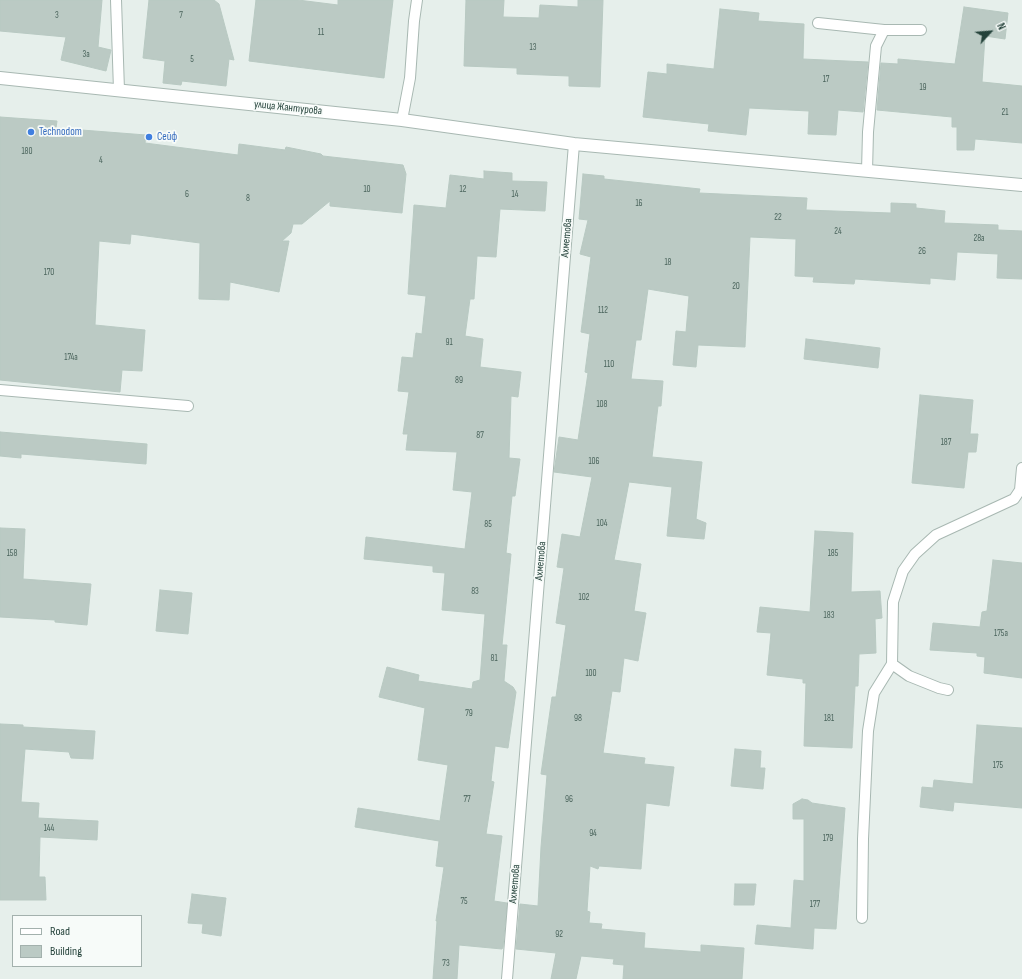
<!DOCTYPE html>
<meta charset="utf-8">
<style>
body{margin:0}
#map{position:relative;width:1022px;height:979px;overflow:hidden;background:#e6efeb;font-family:"Sofia Sans Condensed",sans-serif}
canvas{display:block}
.legend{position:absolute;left:12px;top:915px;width:130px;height:52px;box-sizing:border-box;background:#f7fbf9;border:1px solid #a3b1ad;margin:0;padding:5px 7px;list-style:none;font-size:12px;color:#24423a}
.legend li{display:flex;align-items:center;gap:8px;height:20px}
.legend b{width:20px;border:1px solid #a3b1ad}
.north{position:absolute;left:970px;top:12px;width:40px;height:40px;-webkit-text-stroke:3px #f7fbf9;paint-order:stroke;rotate:64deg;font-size:11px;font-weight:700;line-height:16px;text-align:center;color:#24423a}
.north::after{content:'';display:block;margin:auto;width:14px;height:18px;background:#24423a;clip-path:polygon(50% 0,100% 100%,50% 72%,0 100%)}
</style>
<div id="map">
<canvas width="1022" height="979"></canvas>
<ul class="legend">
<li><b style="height:5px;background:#fff"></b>Road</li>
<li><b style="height:11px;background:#bbcac4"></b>Building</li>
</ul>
<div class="north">N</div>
</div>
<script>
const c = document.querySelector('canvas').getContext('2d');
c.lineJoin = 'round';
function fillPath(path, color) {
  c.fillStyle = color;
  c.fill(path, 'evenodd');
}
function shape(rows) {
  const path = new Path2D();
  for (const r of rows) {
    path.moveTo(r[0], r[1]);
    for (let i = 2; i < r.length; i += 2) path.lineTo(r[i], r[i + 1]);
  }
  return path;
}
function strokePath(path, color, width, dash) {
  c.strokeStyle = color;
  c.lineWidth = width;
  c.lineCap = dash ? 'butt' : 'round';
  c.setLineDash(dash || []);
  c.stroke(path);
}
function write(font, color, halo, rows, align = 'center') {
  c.font = font + ' "Sofia Sans Condensed",sans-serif';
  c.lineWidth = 3.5;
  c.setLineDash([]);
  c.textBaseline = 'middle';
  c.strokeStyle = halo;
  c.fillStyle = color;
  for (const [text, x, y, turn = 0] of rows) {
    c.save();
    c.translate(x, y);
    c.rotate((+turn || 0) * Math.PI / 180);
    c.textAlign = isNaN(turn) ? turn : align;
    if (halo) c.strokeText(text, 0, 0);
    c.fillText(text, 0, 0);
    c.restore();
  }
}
const building = shape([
 [0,0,102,0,98,47,111,50,106,71,61,60,66,37,0,31,0,0],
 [149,0,214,0,219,4,234,60,229,59,226,86,182,81,181,85,163,83,165,61,143,58,149,0],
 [256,0,298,0,338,5,338,0,393,0,384,78,249,61,256,0],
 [466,0,504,0,503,17,539,18,540,5,578,7,578,0,603,0,600,87,569,86,569,76,517,74,517,68,464,66,466,0],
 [964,7,1008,13,1005,39,985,36,982,82,1022,86,1022,143,975,139,974,150,957,150,957,127,952,127,952,117,877,110,881,63,898,64,898,59,955,64,964,7],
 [720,9,759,13,758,21,804,24,803,59,868,62,863,112,838,110,836,135,808,134,809,111,749,108,746,135,708,131,709,124,643,117,648,72,667,74,667,64,714,69,720,9],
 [0,117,57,121,56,128,146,135,145,143,238,155,239,144,285,150,286,147,321,154,323,156,403,165,406,174,402,213,330,206,330,201,302,224,293,224,291,233,282,241,289,241,279,292,230,282,229,300,199,299,200,243,131,234,130,244,99,241,95,325,145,330,142,371,122,370,120,392,0,380,0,117],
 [484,171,512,173,512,181,547,182,545,211,500,209,496,257,477,256,474,299,470,299,465,336,483,339,480,367,521,372,518,397,511,396,509,458,520,459,515,496,512,496,506,553,511,554,502,645,507,645,504,681,513,687,516,692,508,748,495,746,491,781,494,782,486,834,502,836,494,901,507,903,503,947,502,949,459,945,457,979,433,979,437,921,436,921,444,867,436,866,439,841,355,827,358,808,440,821,448,765,418,760,425,708,379,697,387,667,419,675,418,681,472,689,473,682,480,680,485,614,442,610,445,573,433,572,433,566,364,559,366,537,465,549,472,492,453,490,457,452,406,450,408,434,403,434,409,392,398,391,402,357,413,358,416,333,422,334,426,296,408,294,414,205,446,208,450,175,484,179,484,171],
 [583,174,604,176,604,179,700,189,699,193,807,198,806,210,891,213,891,203,916,204,916,208,945,211,944,223,998,225,998,230,1022,231,1022,279,997,278,998,254,957,252,955,280,930,278,930,284,855,279,854,284,813,282,814,277,795,276,796,239,750,237,745,347,698,345,696,367,673,365,676,331,686,332,689,296,648,289,641,340,636,340,631,379,663,381,661,406,658,406,652,457,702,462,696,519,706,523,704,539,667,536,672,487,629,482,614,560,641,564,634,611,646,613,638,661,624,658,620,692,612,691,603,753,645,758,644,764,674,767,669,806,646,803,641,869,599,866,598,869,590,866,587,911,590,912,589,923,602,924,601,929,645,933,644,948,701,952,701,945,744,948,742,979,623,979,624,965,613,964,614,959,581,956,576,979,551,979,556,953,516,949,520,904,538,906,541,847,547,775,541,774,552,697,556,697,566,625,556,623,564,568,557,567,562,534,580,537,592,477,554,472,559,437,578,440,588,373,585,372,590,334,581,332,591,257,580,254,588,220,579,219,583,174],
 [806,339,880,348,878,368,804,359,806,339],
 [920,395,973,400,970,434,978,434,976,452,968,452,964,488,912,483,920,395],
 [0,432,147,444,146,464,21,454,21,458,0,456,0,432],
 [0,528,25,529,23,579,91,584,87,625,55,622,55,620,0,617,0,528],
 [815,531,853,533,851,592,880,591,882,618,875,619,876,653,859,654,858,686,855,686,852,748,804,746,806,683,803,683,803,679,767,675,771,633,757,632,760,607,810,612,815,531],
 [993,560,1022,563,1022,678,984,673,985,657,977,656,977,653,930,650,933,623,980,627,982,612,987,611,993,560],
 [160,590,192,593,188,634,156,631,160,590],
 [0,724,23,725,23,727,95,731,93,759,71,758,69,752,25,749,21,802,39,803,38,818,98,821,97,840,40,837,39,877,45,877,46,900,0,900,0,724],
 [977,725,1022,728,1022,808,954,802,953,811,920,807,922,787,933,788,934,780,973,784,977,725],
 [735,749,761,751,760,768,765,768,763,789,731,786,735,749],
 [802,799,808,800,812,803,845,808,836,929,814,928,813,949,755,944,757,925,791,928,794,880,804,881,804,819,793,819,793,804,802,799],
 [735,884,756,884,754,905,734,905,735,884],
 [192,894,226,898,221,936,202,933,203,924,188,923,192,894]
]);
fillPath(building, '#bbcac4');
strokePath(building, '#b8c9c2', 1);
const lane = shape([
 [116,0,119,90],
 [818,23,884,30,921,30],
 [402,120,410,78,414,21,417,0],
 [867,171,868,132,876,46,884,30],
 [0,390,188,406],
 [892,664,909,676,939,688,948,690],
 [862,918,863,839,868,731,874,693,892,664,893,602,903,571,915,554,936,535,1014,499,1020,490,1022,468],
 [507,979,574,144]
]);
const street = shape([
 [0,78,402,120,574,144,1022,185]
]);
strokePath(lane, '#a8b8b2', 12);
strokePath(street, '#a8b8b2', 14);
strokePath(lane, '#fff', 10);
strokePath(street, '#fff', 12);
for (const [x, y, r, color] of [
 [31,132,4,"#3f7fe0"],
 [149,137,4,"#3f7fe0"]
]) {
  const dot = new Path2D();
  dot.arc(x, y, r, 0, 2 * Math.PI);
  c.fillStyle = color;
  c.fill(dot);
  strokePath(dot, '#f7fbf9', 1.5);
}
write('9px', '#4a645c', null, [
 ["3",57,16],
 ["7",181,16],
 ["11",321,33],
 ["13",533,48],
 ["3а",86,55],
 ["5",192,60],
 ["17",826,80],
 ["19",923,88],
 ["21",1005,113],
 ["180",27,152],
 ["4",101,161],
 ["10",367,190],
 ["12",463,190],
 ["6",187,195],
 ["14",515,195],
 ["8",248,199],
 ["16",639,204],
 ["22",778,218],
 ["24",838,232],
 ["28а",979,239],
 ["26",922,252],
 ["18",668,263],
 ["170",49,273],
 ["20",736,287],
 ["112",603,311],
 ["91",449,343],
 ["174а",71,358],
 ["110",609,365],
 ["89",459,381],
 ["108",602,405],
 ["87",480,436],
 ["187",946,443],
 ["106",594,462],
 ["104",602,524],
 ["85",488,525],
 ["158",12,554],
 ["185",833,554],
 ["83",475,592],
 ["102",584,598],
 ["183",829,616],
 ["175а",1001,634],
 ["81",494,659],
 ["100",591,674],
 ["79",469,714],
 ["98",578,719],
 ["181",829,719],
 ["175",998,766],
 ["77",467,800],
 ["96",569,800],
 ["144",49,829],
 ["94",593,834],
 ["179",828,839],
 ["75",464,902],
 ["177",815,905],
 ["92",559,935],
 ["73",446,964]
]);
write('11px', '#24423a', '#f7fbf9', [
 ["улица Жантурова",288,108,6],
 ["Ахметова",567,238,-85],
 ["Ахметова",541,561,-85],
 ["Ахметова",515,884,-85]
]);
write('11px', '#366cbe', '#f7fbf9', [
 ["Technodom",39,132],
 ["Сейф",157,137]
], 'left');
</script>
